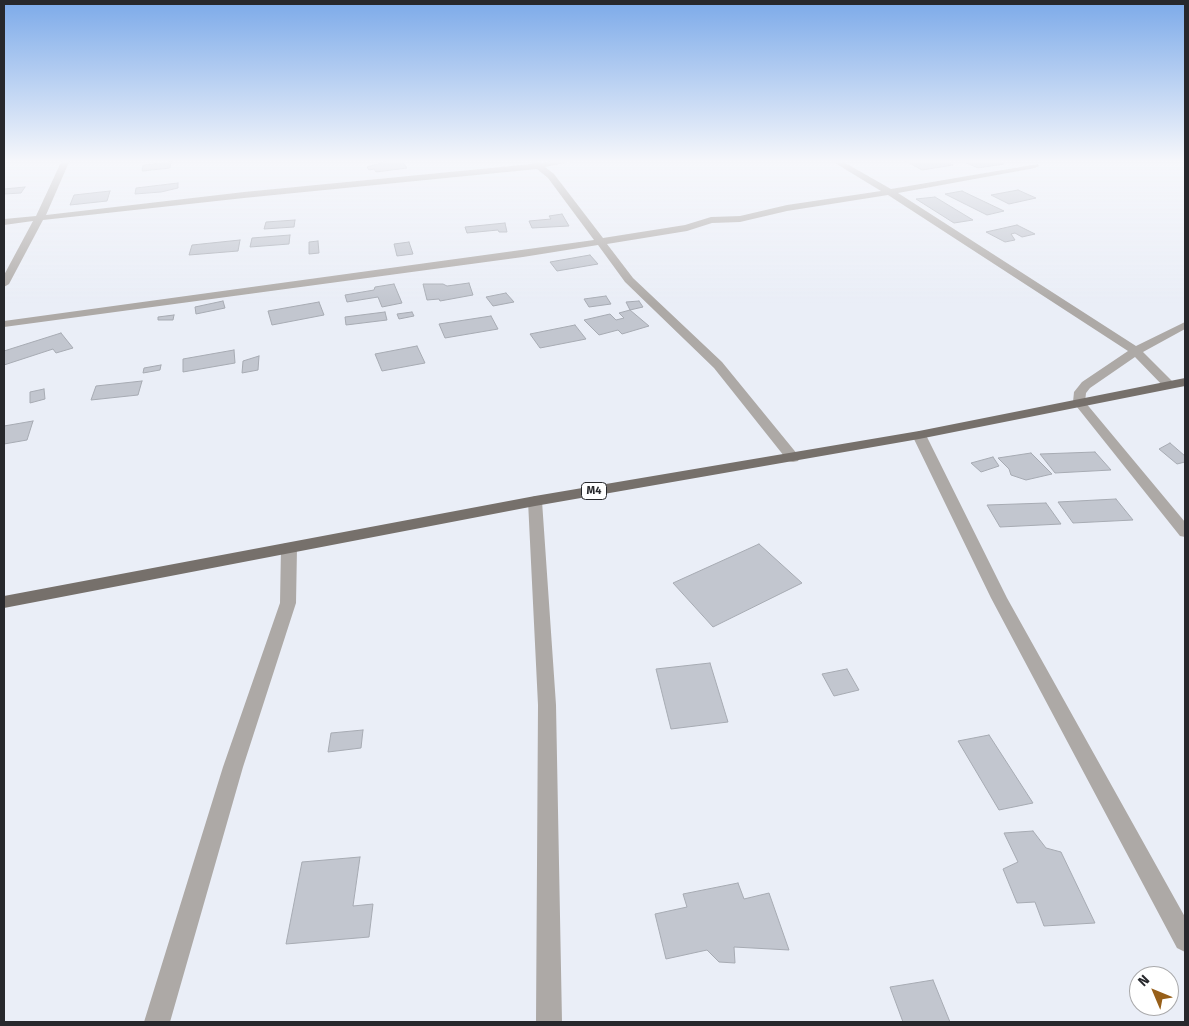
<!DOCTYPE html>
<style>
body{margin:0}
#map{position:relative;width:1189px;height:1026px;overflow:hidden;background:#eaeef7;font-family:"Fira Sans",sans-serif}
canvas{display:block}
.frame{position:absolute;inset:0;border:5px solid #27282c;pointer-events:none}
.north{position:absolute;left:1129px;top:966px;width:50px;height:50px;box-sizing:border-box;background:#fff;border:1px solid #a9a9ab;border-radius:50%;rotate:315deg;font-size:14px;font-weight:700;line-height:20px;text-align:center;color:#27282c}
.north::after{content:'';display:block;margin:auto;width:18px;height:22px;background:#975f19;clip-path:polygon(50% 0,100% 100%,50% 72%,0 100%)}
</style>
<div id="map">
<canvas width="1189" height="1026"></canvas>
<div class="frame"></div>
<div class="north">N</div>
</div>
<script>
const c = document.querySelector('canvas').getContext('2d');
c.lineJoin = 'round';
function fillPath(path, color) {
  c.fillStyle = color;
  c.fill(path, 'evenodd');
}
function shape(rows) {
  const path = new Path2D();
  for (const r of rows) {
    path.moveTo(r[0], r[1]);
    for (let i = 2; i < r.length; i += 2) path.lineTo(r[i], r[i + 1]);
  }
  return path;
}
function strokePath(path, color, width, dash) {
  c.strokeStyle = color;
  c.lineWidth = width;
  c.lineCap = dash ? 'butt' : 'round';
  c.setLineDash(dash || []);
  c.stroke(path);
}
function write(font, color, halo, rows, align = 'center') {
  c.font = font + ' "Fira Sans",sans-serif';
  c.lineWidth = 4;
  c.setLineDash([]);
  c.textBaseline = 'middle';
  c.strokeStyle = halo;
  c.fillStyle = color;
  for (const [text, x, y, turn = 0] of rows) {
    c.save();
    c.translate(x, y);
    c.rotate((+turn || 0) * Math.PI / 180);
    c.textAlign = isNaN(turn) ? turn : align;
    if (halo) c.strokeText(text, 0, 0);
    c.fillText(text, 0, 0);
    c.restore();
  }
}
const building = shape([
 [904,160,944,160,953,165,922,170,904,160],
 [995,160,1004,164,978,168,962,161,995,160],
 [402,161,407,168,376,172,374,169,369,170,367,167,384,162,402,161],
 [171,162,170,168,142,171,143,165,171,162],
 [178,183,178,188,161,192,135,194,136,188,178,183],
 [25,187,21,193,4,194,4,189,25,187],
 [1018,190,1036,198,1009,204,991,195,1018,190],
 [110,191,107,201,70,205,74,195,110,191],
 [962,191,1004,211,987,215,945,194,962,191],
 [935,197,973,220,954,223,916,199,935,197],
 [562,214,569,226,532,228,529,221,551,219,549,216,562,214],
 [295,220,294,227,264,229,266,222,295,220],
 [505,223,507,232,499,232,498,230,467,233,465,227,505,223],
 [1017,225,1035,234,1022,237,1015,233,1011,234,1015,240,1005,242,986,232,1017,225],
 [290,235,289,244,250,247,252,238,290,235],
 [240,240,238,251,189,255,192,245,240,240],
 [318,241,319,253,309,254,309,242,318,241],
 [409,242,413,254,397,256,394,244,409,242],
 [590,255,598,264,557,271,550,262,590,255],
 [469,283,473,295,440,301,439,299,427,300,423,284,443,284,447,286,469,283],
 [394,284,402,303,382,307,378,297,347,302,345,295,374,290,375,287,394,284],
 [506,293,514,302,493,306,486,297,506,293],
 [606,296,611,304,589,307,584,299,606,296],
 [223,301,225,308,196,314,195,307,223,301],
 [639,301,643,307,630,310,626,302,639,301],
 [319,302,324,315,272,325,268,311,319,302],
 [630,310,649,326,622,334,618,330,599,335,584,320,610,314,616,320,624,318,619,313,630,310],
 [385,312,387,320,346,325,345,317,385,312],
 [412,312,414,316,399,319,397,314,412,312],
 [174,315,173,320,158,320,158,317,174,315],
 [491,316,498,329,445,338,439,324,491,316],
 [575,325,586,339,540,348,530,334,575,325],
 [61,333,73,348,56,353,53,349,4,365,4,351,61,333],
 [417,346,425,363,382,371,375,354,417,346],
 [234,350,235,363,183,372,183,359,234,350],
 [259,356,258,370,242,373,243,361,259,356],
 [161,365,160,370,143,373,144,368,161,365],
 [142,381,138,395,91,400,96,386,142,381],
 [44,389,45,399,30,403,30,392,44,389],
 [33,421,27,440,4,444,4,426,33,421],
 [1170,443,1185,456,1185,462,1177,464,1159,449,1170,443],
 [1095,452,1111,470,1055,473,1040,454,1095,452],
 [1031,453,1052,474,1026,480,1011,475,1009,469,998,458,1031,453],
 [993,457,999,466,981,472,971,463,993,457],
 [1116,499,1133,520,1073,523,1058,502,1116,499],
 [1046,503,1061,524,1000,527,987,505,1046,503],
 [759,544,802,583,713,627,673,583,759,544],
 [710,663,728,722,671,729,656,669,710,663],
 [847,669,859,690,834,696,822,674,847,669],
 [363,730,361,748,328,752,331,733,363,730],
 [989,735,1033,803,999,810,958,741,989,735],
 [1033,831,1046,848,1061,852,1095,923,1044,926,1035,902,1017,903,1003,869,1018,862,1004,833,1033,831],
 [360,857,353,906,373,904,369,937,286,944,302,862,360,857],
 [738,883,744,899,769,893,789,950,734,947,735,963,719,962,707,950,666,959,655,914,687,907,683,894,738,883],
 [933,980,950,1022,903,1022,890,987,933,980]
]);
fillPath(building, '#c2c6cf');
strokePath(building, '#a7abb3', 1);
fillPath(shape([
 [62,160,70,160,46,215,244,192,532,164,532,161,535,161,540,163,560,160,579,160,545,167,554,174,603,238,685,225,711,217,740,216,787,205,881,191,830,160,840,160,891,189,1038,164,1039,166,1035,168,898,193,1136,346,1185,322,1185,329,1143,352,1173,382,1175,385,1173,388,1165,388,1135,357,1090,388,1086,393,1085,402,1185,522,1185,537,1180,536,1073,402,1074,392,1082,382,1128,351,888,195,787,211,740,222,712,223,687,231,607,244,633,278,722,362,798,455,800,458,798,461,793,462,788,461,714,368,625,282,598,245,523,257,4,327,4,321,594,240,548,178,537,169,244,198,43,220,9,284,4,287,4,275,33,221,4,225,4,219,36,216,62,160],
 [919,431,926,435,1007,598,1185,917,1185,952,1177,948,991,598,912,435,919,431],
 [535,496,540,498,542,501,556,705,562,1022,536,1022,538,705,528,501,530,498,535,496],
 [289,543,295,544,297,548,296,603,243,767,170,1022,144,1022,223,767,280,603,281,548,283,544,289,543]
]), '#ada9a6');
fillPath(shape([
 [1185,378,1185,386,919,439,535,506,4,608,4,596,535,496,919,431,1185,378]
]), '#76706b');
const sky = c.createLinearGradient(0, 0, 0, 304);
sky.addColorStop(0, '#7caae9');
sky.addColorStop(0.53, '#f6f7fb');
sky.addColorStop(1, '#f6f7fb00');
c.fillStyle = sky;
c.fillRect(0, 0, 1189, 304);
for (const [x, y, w] of [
 [594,491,25]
]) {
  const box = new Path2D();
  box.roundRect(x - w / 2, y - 8.5, w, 17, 4);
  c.fillStyle = '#fff';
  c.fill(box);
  strokePath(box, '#27282c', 1);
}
write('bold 11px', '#27282c', null, [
 ["M4",594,491]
]);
</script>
